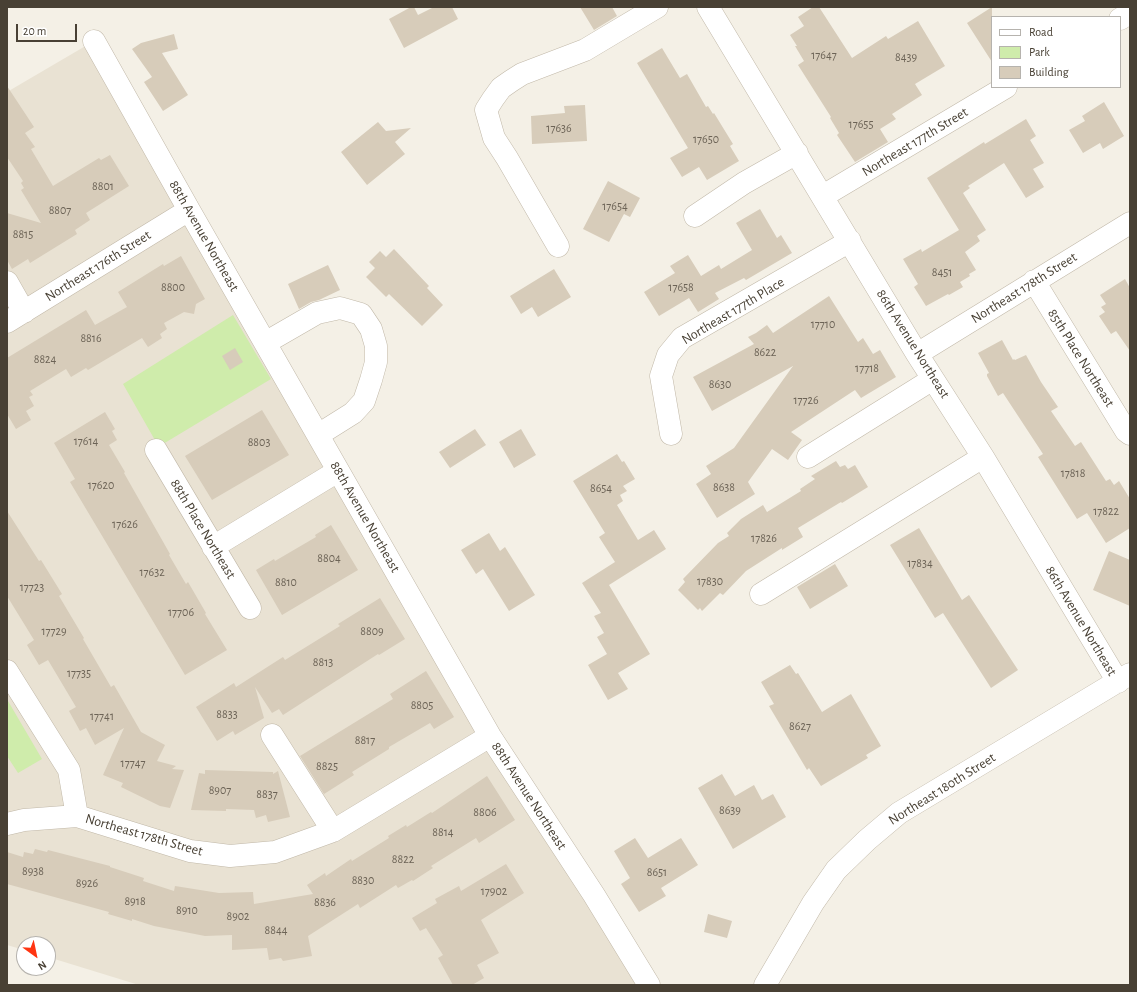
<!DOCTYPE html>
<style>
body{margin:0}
#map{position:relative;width:1137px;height:992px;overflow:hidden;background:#f4f0e6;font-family:"Alegreya Sans",sans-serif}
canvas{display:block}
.frame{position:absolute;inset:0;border:8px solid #484034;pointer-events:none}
.legend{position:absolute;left:991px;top:16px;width:130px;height:72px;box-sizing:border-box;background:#fff;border:1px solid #b6b3ae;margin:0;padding:5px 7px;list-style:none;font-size:12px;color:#484034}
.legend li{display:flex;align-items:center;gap:8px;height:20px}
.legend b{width:20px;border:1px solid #b6b3ae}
.north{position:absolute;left:16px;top:936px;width:40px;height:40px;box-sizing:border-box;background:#fff;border:1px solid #b6b3ae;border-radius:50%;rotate:147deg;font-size:11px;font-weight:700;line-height:16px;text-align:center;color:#484034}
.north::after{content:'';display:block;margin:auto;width:14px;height:18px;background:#ff3512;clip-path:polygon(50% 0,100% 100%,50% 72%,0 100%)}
.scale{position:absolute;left:16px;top:24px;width:61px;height:18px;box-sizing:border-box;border:2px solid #484034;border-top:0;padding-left:5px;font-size:12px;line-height:14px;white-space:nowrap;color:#484034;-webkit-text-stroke:3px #fff;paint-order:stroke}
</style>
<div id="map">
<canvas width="1137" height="992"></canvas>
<div class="frame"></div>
<ul class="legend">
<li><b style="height:5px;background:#fff"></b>Road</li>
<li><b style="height:11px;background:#cfecab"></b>Park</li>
<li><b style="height:11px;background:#d7ccba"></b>Building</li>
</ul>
<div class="north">N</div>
<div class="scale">20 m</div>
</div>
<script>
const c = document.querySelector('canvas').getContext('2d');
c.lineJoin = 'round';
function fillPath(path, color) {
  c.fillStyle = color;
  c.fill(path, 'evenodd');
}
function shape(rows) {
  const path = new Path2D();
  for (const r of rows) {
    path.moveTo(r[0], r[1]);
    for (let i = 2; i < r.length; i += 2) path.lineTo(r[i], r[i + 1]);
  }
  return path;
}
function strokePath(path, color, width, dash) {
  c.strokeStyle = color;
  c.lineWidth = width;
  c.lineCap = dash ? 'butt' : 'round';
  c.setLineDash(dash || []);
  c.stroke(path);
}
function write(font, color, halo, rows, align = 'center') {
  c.font = font + ' "Alegreya Sans",sans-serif';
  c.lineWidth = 4;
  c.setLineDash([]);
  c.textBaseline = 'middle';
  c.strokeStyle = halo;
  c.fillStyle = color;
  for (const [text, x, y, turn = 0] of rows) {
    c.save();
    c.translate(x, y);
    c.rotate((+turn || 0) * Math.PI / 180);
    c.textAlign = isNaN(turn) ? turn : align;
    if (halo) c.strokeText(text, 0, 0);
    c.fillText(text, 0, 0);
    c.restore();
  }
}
fillPath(shape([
 [94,41,189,210,651,985,139,985,48,957,48,944,24,944,24,950,7,945,7,92]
]), '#e9e2d3');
fillPath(shape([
 [233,315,271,379,163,444,160,440,156,442,123,384],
 [8,701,42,759,18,773,7,756,7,702]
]), '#cfecab');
fillPath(shape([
 [411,7,414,7,418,15,434,7,452,7,458,19,404,48,389,19],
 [580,7,612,7,617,16,594,30],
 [813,7,819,7,852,58,886,36,888,39,918,21,945,66,915,84,922,95,892,114,896,119,880,129,888,142,855,162,837,135,839,133,830,118,831,117,798,65,804,61,795,46,797,46,790,35,804,26,798,17],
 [992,7,992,62,967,23],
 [174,34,178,49,162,53,188,95,163,111,144,82,152,77,132,49,141,43],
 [662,48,680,78,687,74,706,107,708,106,713,114,714,113,733,144,730,146,739,161,707,180,699,167,682,177,670,158,688,148,637,63],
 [7,86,34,127,25,133,35,147,31,149,53,186,99,158,101,160,110,155,129,186,86,213,90,220,75,230,77,234,30,263,28,259,12,269,7,260,7,213,41,223,21,190,24,188,21,183,23,181,7,157],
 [1104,102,1124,136,1103,149,1100,143,1083,153,1069,130,1085,121,1082,116],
 [585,105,587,141,532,144,531,116,565,113,564,106],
 [1026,119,1036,136,1030,140,1044,163,1033,169,1044,187,1026,198,1004,163,968,186,970,188,963,193,986,230,977,236,980,241,965,252,976,270,969,274,970,276,960,282,963,287,949,295,948,294,926,306,914,287,918,284,903,259,921,249,922,252,959,230,927,178,984,142,985,144],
 [378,122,386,131,411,128,395,142,405,154,367,185,341,152],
 [608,181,640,198,630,217,624,214,609,242,583,229],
 [760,209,777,238,781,235,792,253,746,280,744,278,715,293,719,299,698,312,689,298,659,316,644,292,675,273,670,266,688,255,701,276,719,265,721,269,752,250,736,223],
 [394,249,429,286,427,288,443,305,422,326,389,294,386,297,366,277,375,268,369,262,380,251,386,257],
 [181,256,205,299,196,304,194,314,184,312,164,323,167,329,160,334,162,338,148,347,142,338,88,370,86,368,71,377,66,369,30,391,33,395,29,397,34,406,26,411,31,420,16,429,7,414,7,358,86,310,95,325,127,307,118,292,163,264,164,266],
 [328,265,340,290,319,300,311,302,299,309,288,284],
 [554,269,571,297,538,317,532,307,521,314,510,296],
 [1125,279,1130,288,1130,351,1116,331,1111,334,1099,316,1105,312,1101,307,1106,304,1100,295],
 [829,296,858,342,863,338,873,354,880,350,896,377,861,398,855,390,791,432,802,440,788,460,772,449,748,482,755,494,717,518,696,484,711,474,706,466,734,448,793,366,712,411,693,377,754,344,748,337,756,333,767,325,773,333],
 [1002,340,1013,360,1014,359,1015,360,1026,355,1041,382,1058,407,1051,411,1075,446,1081,442,1106,481,1110,479,1114,485,1119,481,1130,499,1130,528,1106,543,1087,513,1077,519,1038,457,1043,454,1003,393,998,396,987,376,987,374,989,373,978,353],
 [235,348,243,362,230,370,222,356],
 [262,410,289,455,212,500,185,456],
 [105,412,115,429,112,431,117,440,109,445,125,472,124,473,170,554,169,555,186,584,188,582,206,613,205,614,227,650,185,675,70,482,75,479,54,443],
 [475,429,486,445,450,468,439,452],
 [521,429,536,455,514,468,499,442],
 [617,454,622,462,624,461,635,479,623,486,627,491,620,495,623,501,617,505,638,540,654,530,666,549,609,585,650,654,618,673,628,689,608,700,588,665,607,654,597,637,604,633,594,616,601,613,582,583,615,562,599,537,605,533,573,481],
 [836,461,840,467,845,465,848,469,855,465,868,487,842,503,841,502,798,528,803,537,782,550,782,548,746,571,723,595,720,593,702,611,700,608,698,610,678,590,685,582,683,579,718,543,729,536,727,533,741,519,763,505,767,512,801,491,800,489,815,479,811,476],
 [7,511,39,561,41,560,62,594,59,596,84,638,83,639,111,687,114,685,141,732,165,745,157,761,176,766,172,769,184,770,170,808,160,806,121,787,123,783,103,775,124,728,95,745,86,728,80,731,69,711,76,707,48,660,39,665,27,645,34,640,7,596],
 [331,525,358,570,282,615,256,570,274,559,275,561,316,537,315,535],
 [919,528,962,600,969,595,1018,670,991,688,943,613,935,618,890,545],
 [489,533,500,551,505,547,535,595,509,611,483,569,476,574,461,550],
 [1109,551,1130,560,1130,606,1093,590],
 [835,564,848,586,810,609,797,587],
 [380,598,405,639,379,655,378,654,283,715,279,709,272,713,255,687,264,718,235,735,233,731,217,741,196,707,234,683,236,687,283,657,285,660,340,626,338,624],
 [790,665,796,674,798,673,822,712,851,694,881,746,866,755,868,758,821,786,809,768,807,770,769,706,774,704,761,682],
 [426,671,454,717,434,729,430,723,389,747,389,749,352,772,354,775,324,794,300,756,393,699,390,694],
 [205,770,273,772,273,774,278,771,290,817,268,822,266,815,256,818,254,810,226,809,226,811,191,810,199,773,205,774],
 [722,774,735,796,754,785,762,800,773,794,786,817,733,849,698,788],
 [487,776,515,820,479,843,476,838,431,866,433,868,413,881,412,880,398,888,396,885,360,908,358,904,308,936,312,956,283,961,281,958,269,960,267,948,232,950,232,935,205,936,154,926,132,919,132,921,108,914,109,912,7,884,7,852,23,857,24,852,33,854,35,849,47,852,48,850,110,866,110,867,144,878,143,881,174,891,175,886,219,893,253,892,254,904,313,894,307,885,325,873,326,876,351,859,352,861,389,838,388,836,406,825,407,827,431,812,432,813],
 [635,838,648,858,681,838,698,865,661,888,666,896,639,912,621,884,630,878,614,851],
 [506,864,524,893,481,920,499,953,477,965,484,978,472,985,453,985,438,958,443,955,426,928,420,931,412,918,437,903,435,899,459,886,461,891],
 [708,914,732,921,727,938,704,932]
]), '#d7ccba');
const minor = shape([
 [708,7,917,354,983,457,1118,682],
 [1120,19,1130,13],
 [94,41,189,210,490,736,594,895,649,985],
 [823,196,1006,87],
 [695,216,744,183,797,153],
 [558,246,507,158,494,138,486,110,493,99,501,88,511,81,522,74,585,50,657,7],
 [1034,281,1126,431,1130,434],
 [7,282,24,312],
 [7,322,189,210],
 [265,343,317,313,340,308,361,314,371,329,376,346,376,362,371,380,364,401,353,413,318,435],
 [917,354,1130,223],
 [671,434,661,376,668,355,682,338,850,241],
 [156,450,250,608],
 [808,457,933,379],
 [213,547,338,471],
 [761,594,983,457],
 [7,671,69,770,77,816],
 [272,735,333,831],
 [7,824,24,820,77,816,190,851,230,856,275,852,333,831,490,736],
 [765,985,813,903,836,870,867,840,899,813,1130,674]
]);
strokePath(minor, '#c1b8a8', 23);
strokePath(minor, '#fff', 22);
write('12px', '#6c6356', null, [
 ["17647",824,55],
 ["8439",906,57],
 ["17655",861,124],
 ["17636",559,128],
 ["17650",706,139],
 ["8801",103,186],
 ["17654",615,206],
 ["8807",60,210],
 ["8815",23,234],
 ["8451",942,272],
 ["8800",173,287],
 ["17658",681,287],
 ["17710",823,324],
 ["8816",91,338],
 ["8622",765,352],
 ["8824",45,359],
 ["17718",867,368],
 ["8630",720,384],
 ["17726",806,400],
 ["17614",86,441],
 ["8803",259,442],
 ["17818",1073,473],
 ["17620",101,485],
 ["8638",724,487],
 ["8654",601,488],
 ["17822",1106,511],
 ["17626",125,524],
 ["17826",764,538],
 ["8804",329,558],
 ["17834",920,563],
 ["17632",152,572],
 ["17830",710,581],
 ["8810",286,582],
 ["17723",32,587],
 ["17706",181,612],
 ["17729",54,631],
 ["8809",372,631],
 ["8813",323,662],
 ["17735",79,673],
 ["8805",422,705],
 ["8833",227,714],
 ["17741",102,716],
 ["8627",800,726],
 ["8817",365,740],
 ["17747",133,763],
 ["8825",327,766],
 ["8907",220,790],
 ["8837",267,794],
 ["8639",730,810],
 ["8806",485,812],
 ["8814",443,832],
 ["8822",403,859],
 ["8938",33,871],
 ["8651",657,872],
 ["8830",363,880],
 ["8926",87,883],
 ["17902",494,891],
 ["8918",135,901],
 ["8836",325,902],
 ["8910",187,910],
 ["8902",238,916],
 ["8844",276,930]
]);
write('14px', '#484034', '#fff', [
 ["Northeast 177th Street",915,142,-31],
 ["88th Avenue Northeast",204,236,60],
 ["Northeast 176th Street",98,266,-32],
 ["Northeast 178th Street",1024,288,-32],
 ["Northeast 177th Place",733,311,-31],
 ["86th Avenue Northeast",913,344,58],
 ["85th Place Northeast",1081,358,58],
 ["88th Avenue Northeast",365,517,60],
 ["88th Place Northeast",203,529,59],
 ["86th Avenue Northeast",1081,621,59],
 ["Northeast 180th Street",942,789,-32],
 ["88th Avenue Northeast",529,796,57],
 ["Northeast 178th Street",144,835,16]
]);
</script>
